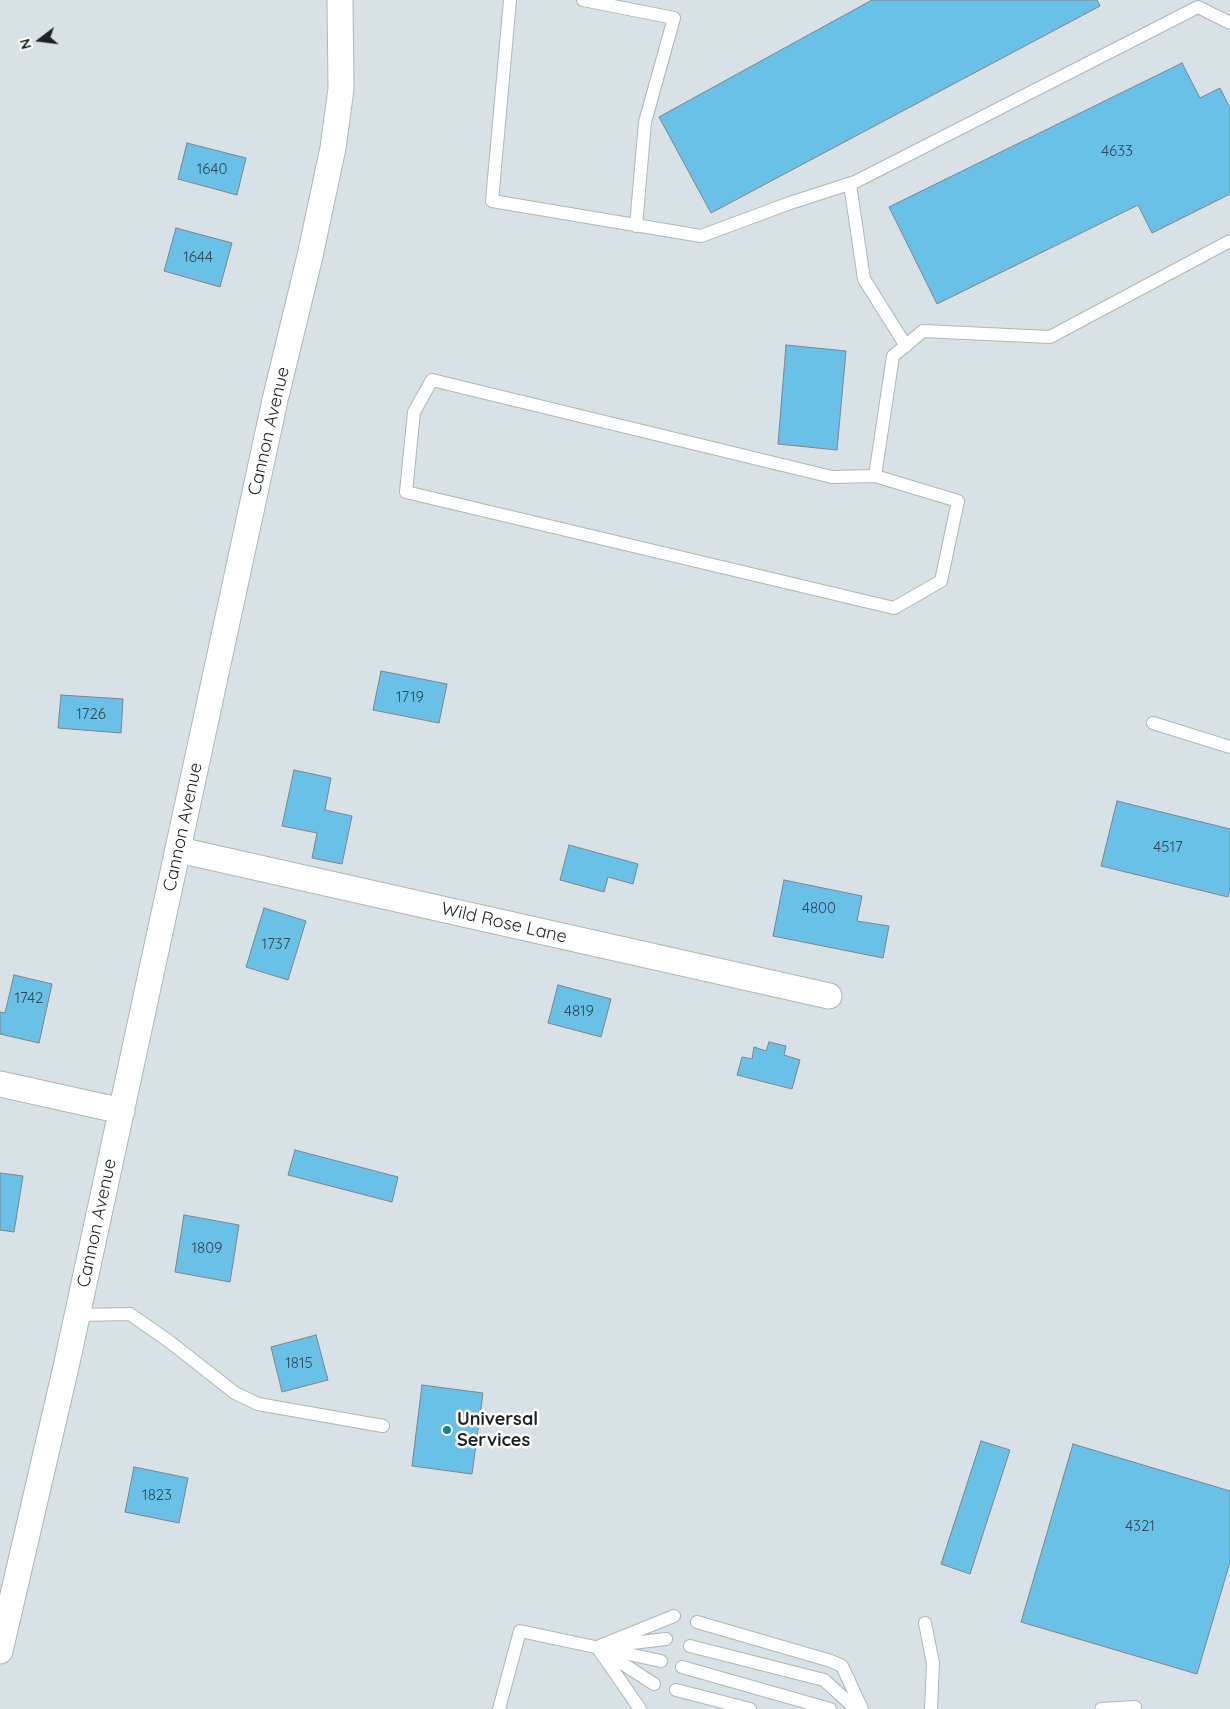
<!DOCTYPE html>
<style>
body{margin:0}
#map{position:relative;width:1230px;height:1709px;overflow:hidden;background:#d8e1e5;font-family:Quicksand,sans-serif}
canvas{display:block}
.north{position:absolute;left:15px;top:15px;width:50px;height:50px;-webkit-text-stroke:4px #fff;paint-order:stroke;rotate:255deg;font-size:14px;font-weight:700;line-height:20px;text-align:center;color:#1d2122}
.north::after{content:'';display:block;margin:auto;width:18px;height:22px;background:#1d2122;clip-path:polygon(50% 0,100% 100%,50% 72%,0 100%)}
</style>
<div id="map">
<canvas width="1230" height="1709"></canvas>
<div class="north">N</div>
</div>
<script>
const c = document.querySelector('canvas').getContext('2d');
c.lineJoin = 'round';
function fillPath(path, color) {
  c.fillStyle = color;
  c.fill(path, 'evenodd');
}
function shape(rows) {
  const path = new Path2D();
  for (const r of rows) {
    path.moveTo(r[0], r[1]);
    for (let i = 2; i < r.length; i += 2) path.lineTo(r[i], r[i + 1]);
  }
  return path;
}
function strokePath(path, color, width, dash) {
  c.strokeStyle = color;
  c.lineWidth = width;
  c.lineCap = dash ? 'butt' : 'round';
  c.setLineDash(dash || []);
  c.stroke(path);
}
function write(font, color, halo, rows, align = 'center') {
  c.font = font + ' Quicksand,sans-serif';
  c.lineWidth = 5;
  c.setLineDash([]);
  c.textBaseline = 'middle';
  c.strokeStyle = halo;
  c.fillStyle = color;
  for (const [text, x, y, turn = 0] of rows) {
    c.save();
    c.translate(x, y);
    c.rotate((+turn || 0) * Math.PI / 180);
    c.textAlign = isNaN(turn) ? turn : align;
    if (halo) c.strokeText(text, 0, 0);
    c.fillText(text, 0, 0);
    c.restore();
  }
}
const building = shape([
 [872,0,1097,0,1100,6,711,213,659,117,872,0],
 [1182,63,1200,98,1220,88,1230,108,1230,194,1152,233,1138,205,937,304,889,207,1182,63],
 [187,143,246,158,237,195,178,179,187,143],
 [176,228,232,243,220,287,164,271,176,228],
 [786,345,846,351,837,450,778,444,786,345],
 [381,671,447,684,439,723,373,710,381,671],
 [61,695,123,699,121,733,58,728,61,695],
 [294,770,331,778,325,810,352,816,342,864,312,858,317,833,282,826,294,770],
 [1117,801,1230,829,1230,888,1228,897,1101,866,1117,801],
 [569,845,638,864,633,884,608,877,604,892,560,880,569,845],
 [784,880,862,896,857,921,889,926,883,958,773,936,784,880],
 [264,908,306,921,288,980,246,967,264,908],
 [14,975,52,984,39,1043,0,1034,0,1012,5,1013,14,975],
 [558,985,611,999,601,1037,548,1023,558,985],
 [769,1042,786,1046,784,1055,800,1060,792,1089,737,1075,742,1057,752,1059,754,1047,766,1051,769,1042],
 [295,1150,398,1177,392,1202,288,1175,295,1150],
 [0,1173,23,1176,14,1232,0,1230,0,1173],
 [184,1215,239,1225,230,1282,175,1272,184,1215],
 [316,1335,328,1380,282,1392,271,1347,316,1335],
 [422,1385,483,1393,472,1474,412,1466,422,1385],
 [981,1441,1010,1450,970,1574,941,1564,981,1441],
 [1073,1444,1230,1491,1230,1562,1197,1674,1021,1622,1073,1444],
 [134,1467,188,1478,179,1523,125,1512,134,1467]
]);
fillPath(building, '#69c1e8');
strokePath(building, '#7d8589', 1);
const lane = shape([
 [510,0,492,201,701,236,790,203,855,182,1198,7,1230,23],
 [583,0,674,18,645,122,636,226],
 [850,184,864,279,906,346],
 [432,380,832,477,875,476,958,501,941,581,894,608,406,492,414,412,432,380],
 [875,476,893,356,923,331,1050,337,1230,241],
 [1153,723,1230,747],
 [77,1315,130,1314,170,1342,235,1393,258,1404,383,1426],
 [697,1622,831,1661,842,1666,862,1709],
 [925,1623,933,1663,931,1709],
 [615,1645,666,1639],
 [690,1646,824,1680,856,1709],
 [597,1647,674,1616],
 [597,1647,640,1709],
 [603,1651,654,1684],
 [682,1667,830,1709],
 [676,1690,750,1709],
 [499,1709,520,1631,661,1661],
 [1101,1709,1135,1707]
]);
const street = shape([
 [179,850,829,996],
 [0,1084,122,1111],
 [0,1651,66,1367,275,400,310,256,333,148,341,89,340,0]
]);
strokePath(lane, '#adb6ba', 14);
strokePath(street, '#adb6ba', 27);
strokePath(lane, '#fff', 12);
strokePath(street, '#fff', 25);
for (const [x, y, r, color] of [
 [447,1430,5,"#0f82a8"]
]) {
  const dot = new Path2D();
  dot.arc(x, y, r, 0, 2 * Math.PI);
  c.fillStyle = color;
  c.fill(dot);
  strokePath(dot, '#fff', 2);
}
write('15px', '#304954', null, [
 ["4633",1117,151],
 ["1640",212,169],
 ["1644",198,257],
 ["1719",410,697],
 ["1726",91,714],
 ["4517",1168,847],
 ["4800",819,908],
 ["1737",276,944],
 ["1742",29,998],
 ["4819",579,1011],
 ["1809",207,1248],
 ["1815",299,1363],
 ["1823",157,1495],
 ["4321",1140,1526]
]);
write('18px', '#1d2122', '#fff', [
 ["Cannon Avenue",269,431,-77],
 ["Cannon Avenue",183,827,-78],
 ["Wild Rose Lane",504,923,13],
 ["Cannon Avenue",97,1223,-78]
]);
write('bold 18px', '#1d2122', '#fff', [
 ["Universal",457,1420],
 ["Services",457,1441]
], 'left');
</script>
